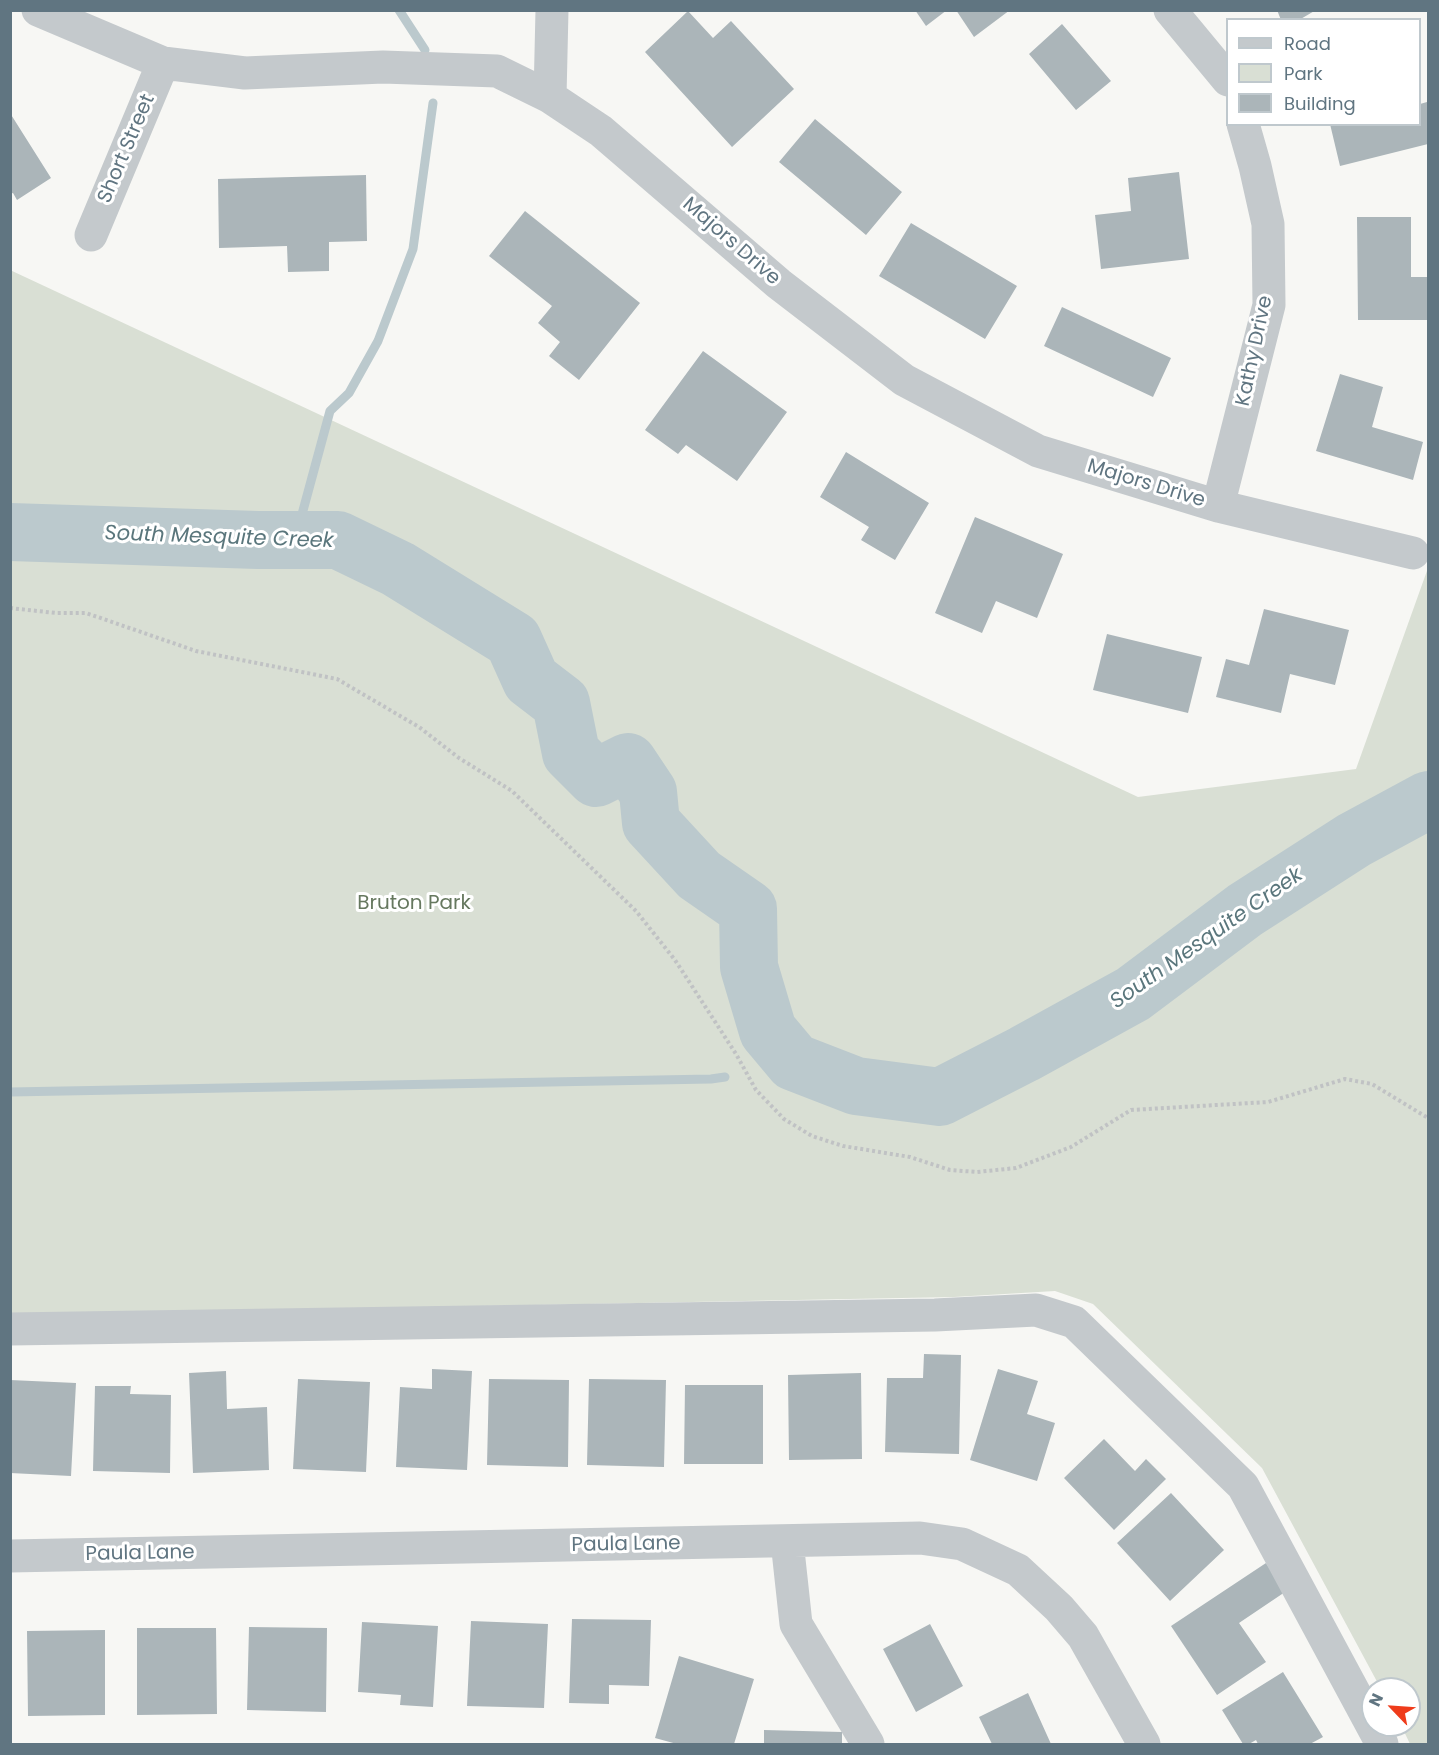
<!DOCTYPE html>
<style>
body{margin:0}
#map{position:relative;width:1439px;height:1755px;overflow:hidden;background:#f7f7f4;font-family:Poppins,sans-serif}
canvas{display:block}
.frame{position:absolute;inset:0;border:12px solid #607581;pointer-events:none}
.legend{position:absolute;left:1226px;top:18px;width:195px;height:108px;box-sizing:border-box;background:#fff;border:2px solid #bfc8cd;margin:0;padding:8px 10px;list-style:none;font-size:18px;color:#607581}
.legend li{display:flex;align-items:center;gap:12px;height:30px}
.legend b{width:30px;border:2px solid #bfc8cd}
.north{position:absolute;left:1361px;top:1677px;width:60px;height:60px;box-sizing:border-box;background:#fff;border:2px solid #bfc8cd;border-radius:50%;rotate:295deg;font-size:16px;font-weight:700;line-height:24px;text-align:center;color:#607581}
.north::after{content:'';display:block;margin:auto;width:21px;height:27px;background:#ef3c1b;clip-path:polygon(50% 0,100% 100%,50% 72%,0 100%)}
</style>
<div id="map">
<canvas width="1439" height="1755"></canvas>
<div class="frame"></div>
<ul class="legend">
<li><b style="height:8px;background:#c4c9cc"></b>Road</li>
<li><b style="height:16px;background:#d9dfd4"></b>Park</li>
<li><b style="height:16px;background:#abb5b9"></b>Building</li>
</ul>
<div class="north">N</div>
</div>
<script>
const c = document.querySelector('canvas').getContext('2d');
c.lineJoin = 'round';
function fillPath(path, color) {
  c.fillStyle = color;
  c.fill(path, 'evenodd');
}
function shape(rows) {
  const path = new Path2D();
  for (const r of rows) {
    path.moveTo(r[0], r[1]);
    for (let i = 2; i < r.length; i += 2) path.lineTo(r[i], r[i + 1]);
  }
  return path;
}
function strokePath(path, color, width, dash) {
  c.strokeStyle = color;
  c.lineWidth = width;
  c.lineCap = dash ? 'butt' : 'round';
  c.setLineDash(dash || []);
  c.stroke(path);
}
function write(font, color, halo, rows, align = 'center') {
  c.font = font + ' Poppins,sans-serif';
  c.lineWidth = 6;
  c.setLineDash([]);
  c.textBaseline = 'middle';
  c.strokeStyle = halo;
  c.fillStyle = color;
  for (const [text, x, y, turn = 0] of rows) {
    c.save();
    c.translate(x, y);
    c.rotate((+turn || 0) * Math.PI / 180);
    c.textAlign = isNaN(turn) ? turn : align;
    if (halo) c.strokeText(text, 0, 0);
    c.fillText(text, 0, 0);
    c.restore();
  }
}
fillPath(shape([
 [10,270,1138,797,1356,769,1428,568,1428,1744,1410,1744,1401,1725,1409,1725,1409,1689,1381,1689,1262,1468,1093,1304,1055,1291,954,1297,11,1315]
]), '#d9dfd4');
strokePath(shape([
 [399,10,425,50],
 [295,540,330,411,349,393,378,341,413,249,433,103],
 [768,1067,794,1062],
 [10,1092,711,1079,725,1077]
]), '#bbc9cd', 9);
strokePath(shape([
 [10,532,258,540,338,540,398,569,513,640,531,680,561,703,571,753,596,778,628,762,648,792,651,823,699,875,748,909,749,967,768,1031,794,1062,856,1086,940,1097,1024,1054,1133,994,1245,910,1354,840,1428,800]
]), '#bbc9cd', 58);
fillPath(shape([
 [915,10,947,10,926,26],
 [956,10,1010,10,974,37],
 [1277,10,1316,10,1299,20,1281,20],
 [688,11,713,38,731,21,794,89,732,147,645,52],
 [1062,24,1111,81,1076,110,1029,54],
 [1427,102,1428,144,1340,166,1330,124,1420,124,1420,104],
 [10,113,51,178,17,200,13,193,10,194],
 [815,119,902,192,866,235,779,162],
 [1179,172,1189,259,1101,269,1095,215,1131,211,1128,178],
 [366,175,367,241,329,242,329,271,288,272,287,246,219,248,218,179],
 [525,211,640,303,579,380,549,356,560,342,538,323,552,306,489,256],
 [1357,217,1411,217,1411,277,1427,277,1428,320,1358,320],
 [911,223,1017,286,985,339,879,276],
 [1062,307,1171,358,1153,397,1044,346],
 [703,351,787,412,737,481,686,445,678,454,645,430],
 [1340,374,1383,387,1372,427,1423,442,1413,480,1316,451],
 [846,452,929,503,895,560,861,540,869,527,820,497],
 [975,517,1063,554,1037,618,996,601,982,633,935,613],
 [1264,609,1349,630,1335,685,1290,674,1281,713,1216,697,1226,659,1249,665],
 [1107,634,1202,657,1188,713,1093,690],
 [924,1354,961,1355,959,1454,885,1452,887,1378,923,1378],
 [432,1369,472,1371,467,1470,396,1467,400,1387,432,1389],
 [998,1369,1038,1381,1027,1414,1055,1423,1037,1481,970,1460],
 [226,1371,227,1409,267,1407,269,1470,193,1473,189,1373],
 [861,1373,862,1459,789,1460,788,1375],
 [298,1379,370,1382,366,1472,293,1469],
 [489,1379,569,1380,568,1467,487,1465],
 [589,1379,666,1380,664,1467,587,1465],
 [10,1380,76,1383,71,1476,10,1473],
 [685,1385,763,1385,763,1464,684,1464],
 [95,1386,131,1386,130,1394,171,1395,170,1473,93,1471],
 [1104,1439,1135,1471,1146,1459,1166,1479,1114,1530,1064,1478],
 [1171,1493,1224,1550,1170,1601,1117,1543],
 [1266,1563,1285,1592,1239,1623,1266,1662,1217,1695,1171,1626],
 [572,1619,651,1620,649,1686,609,1685,609,1704,569,1703],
 [471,1621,548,1624,544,1708,467,1706],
 [362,1622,438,1626,433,1707,400,1705,401,1695,358,1692],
 [930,1624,963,1686,916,1712,883,1649],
 [249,1627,327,1628,326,1712,247,1710],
 [137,1628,216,1628,217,1714,137,1715],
 [105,1630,105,1715,28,1716,27,1631],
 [679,1656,754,1679,734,1744,677,1744,655,1738],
 [1283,1672,1323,1737,1310,1744,1258,1744,1256,1740,1249,1744,1243,1744,1222,1710],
 [1028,1693,1051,1744,992,1744,979,1717],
 [764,1730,842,1732,842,1744,764,1744]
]), '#abb5b9');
strokePath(shape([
 [10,608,56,613,86,613,196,651,337,679,419,727,459,758,512,791,636,911,675,960,736,1054,756,1090,784,1119,812,1136,843,1146,910,1157,950,1170,977,1172,1016,1168,1071,1147,1131,1110,1268,1102,1345,1079,1372,1084,1428,1118]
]), '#c0c2c4', 4, [3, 3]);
strokePath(shape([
 [38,10,163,63,245,73,383,67,497,71,550,97,601,131,779,284,904,380,1038,451,1218,506,1413,553],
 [1170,10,1228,80],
 [550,97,552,10],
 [91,235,163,63],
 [1218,506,1269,305,1268,224,1255,166,1243,124],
 [10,1329,935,1315,1036,1310,1074,1322,1243,1486,1382,1744],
 [787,1541,796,1624,868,1744],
 [10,1556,920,1538,962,1544,1018,1570,1059,1608,1083,1636,1144,1744]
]), '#c4c9cc', 33);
write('20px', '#607581', '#fff', [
 ["Short Street",127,149,-67],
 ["Majors Drive",731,242,41],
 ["Kathy Drive",1255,351,-78],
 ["Majors Drive",1146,484,17],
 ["Paula Lane",626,1545,-1],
 ["Paula Lane",140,1554,-1]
]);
write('20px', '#66785f', '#fff', [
 ["Bruton Park",414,904]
]);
write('italic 21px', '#5a767c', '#fff', [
 ["South Mesquite Creek",219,538,2],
 ["South Mesquite Creek",1207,939,-35]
]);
</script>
